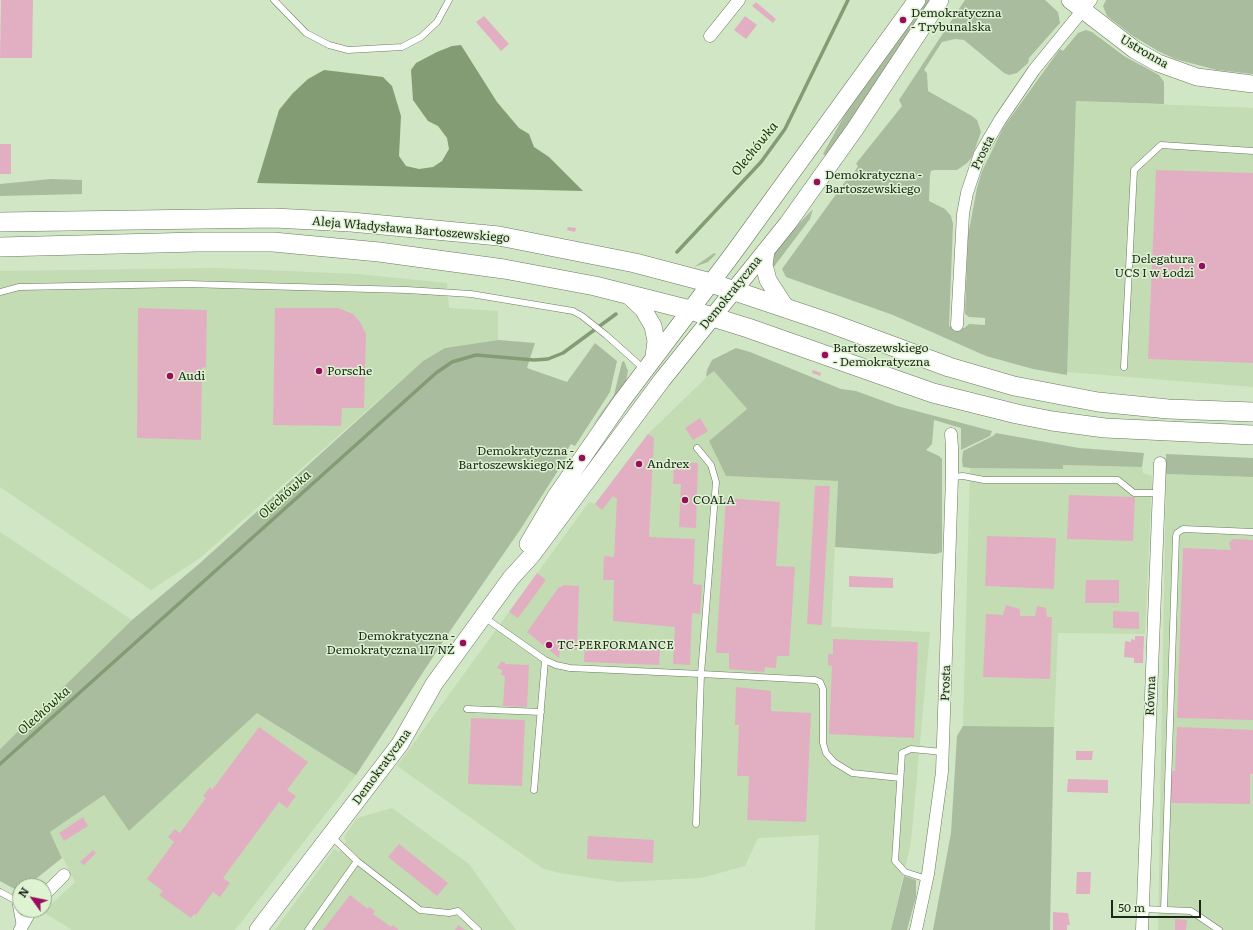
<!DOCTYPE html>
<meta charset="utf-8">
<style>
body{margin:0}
#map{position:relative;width:1253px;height:930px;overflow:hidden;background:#d1e6c5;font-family:Literata,serif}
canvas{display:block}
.north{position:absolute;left:12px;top:878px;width:40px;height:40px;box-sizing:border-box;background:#def3d2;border:1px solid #92a189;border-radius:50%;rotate:303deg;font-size:11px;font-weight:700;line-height:16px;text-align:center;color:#1f271b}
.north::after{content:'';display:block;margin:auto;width:14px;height:18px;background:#9a0c5d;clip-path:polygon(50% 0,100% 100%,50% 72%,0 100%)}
.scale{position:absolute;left:1111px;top:900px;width:90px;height:18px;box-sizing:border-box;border:2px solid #1f271b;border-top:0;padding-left:5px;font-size:12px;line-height:14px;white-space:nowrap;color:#1f271b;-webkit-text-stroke:3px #def3d2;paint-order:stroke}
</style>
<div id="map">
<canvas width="1253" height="930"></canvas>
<div class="north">N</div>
<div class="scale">50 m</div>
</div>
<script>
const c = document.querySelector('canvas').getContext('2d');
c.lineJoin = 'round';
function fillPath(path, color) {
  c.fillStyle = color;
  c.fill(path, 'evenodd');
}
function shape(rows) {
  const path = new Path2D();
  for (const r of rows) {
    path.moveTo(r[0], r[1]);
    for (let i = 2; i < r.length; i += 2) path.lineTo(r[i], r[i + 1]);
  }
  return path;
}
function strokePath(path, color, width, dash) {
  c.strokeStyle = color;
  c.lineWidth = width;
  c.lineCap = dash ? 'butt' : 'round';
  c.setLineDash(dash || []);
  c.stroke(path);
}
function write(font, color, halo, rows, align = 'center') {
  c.font = font + ' Literata,serif';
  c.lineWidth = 3;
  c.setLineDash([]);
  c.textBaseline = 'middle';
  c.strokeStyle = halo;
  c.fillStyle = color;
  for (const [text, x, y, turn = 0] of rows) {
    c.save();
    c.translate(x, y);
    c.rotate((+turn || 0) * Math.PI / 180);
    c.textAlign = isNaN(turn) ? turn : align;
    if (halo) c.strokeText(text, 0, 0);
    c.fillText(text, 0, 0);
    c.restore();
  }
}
fillPath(shape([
 [1076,101,1253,108,1253,387,1067,372],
 [216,268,357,274,447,283,449,308,498,311,498,340,445,348,423,361,200,558,151,590,0,487,0,271],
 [714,370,747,409,709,441,726,476,838,481,831,627,930,632,911,842,891,930,815,930,819,835,758,838,745,866,701,878,620,882,559,873,542,868,397,766,589,502,595,504,648,434],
 [1063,465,1142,467,1143,473,1152,476,1145,634,1058,633,1054,727,963,726,970,468,1062,469],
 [1166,474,1253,477,1253,930,1158,930],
 [0,532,132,620,0,749],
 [257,712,356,775,235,930,72,930,43,912,75,882,50,832,104,795,129,831],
 [392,808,469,864,516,930,275,930,334,849,339,852,346,842,344,837,357,818]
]), '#c3dcb4');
fillPath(shape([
 [926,0,932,0,826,156,823,154,848,109],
 [965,0,1045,0,1058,12,1060,23,1029,58,1028,63,1017,73,1009,75,1004,73,964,40,955,39,942,42,924,70,927,73,928,91,972,116,977,120,981,132,972,157,967,163,957,170,934,170,931,171,930,175,929,201,945,209,951,216,953,224,949,326,964,328,969,324,985,325,985,318,969,317,965,314,968,236,977,188,982,171,1003,128,1060,49,1063,51,1078,33,1086,30,1092,32,1124,56,1159,75,1164,82,1164,104,1076,101,1067,375,1033,369,986,356,893,315,786,277,782,269,847,179,848,175,853,174,858,166,856,164,858,161,902,106,899,100],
 [1106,0,1253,0,1253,74,1217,70,1175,59,1158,51,1133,36,1107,16,1103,6],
 [51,179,82,180,82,194,0,196,0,184],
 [813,209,810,219,773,268,771,257,785,238],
 [714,253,716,254,708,262,694,267],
 [498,340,535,343,527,368,567,382,595,343,617,361,610,392,575,446,571,444,565,453,568,455,520,530,448,634,356,775,257,713,129,831,104,795,50,832,62,858,27,886,20,886,20,892,0,881,0,749,132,620,199,564,423,361,445,348],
 [736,348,750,352,841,389,856,391,897,406,992,431,990,436,961,450,961,428,934,420,932,444,926,450,939,456,942,459,942,552,936,554,835,547,838,481,726,476,709,441,747,409,714,371,706,377,707,370,712,360],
 [624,361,628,371,626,382,615,399,592,426,614,395,622,362],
 [996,433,1079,448,1144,453,1142,467,1063,465,1063,469,970,468,963,467,962,461,963,451,993,436],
 [1166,454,1253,458,1253,477,1166,474],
 [963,726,1054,727,1050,930,933,930,951,833,957,736],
 [904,876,916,880,916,897,907,930,891,930]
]), '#a9bd9e');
fillPath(shape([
 [461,45,497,102,519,128,529,134,534,147,549,157,583,191,257,183,279,110,293,93,308,79,324,70,383,77,392,86,401,116,399,156,406,166,419,169,433,167,442,161,449,149,447,138,438,126,428,121,413,100,411,70,416,63,437,52,452,46]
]), '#839c74');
strokePath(shape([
 [677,252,761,162,785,129,848,0],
 [0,764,436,373,452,362,476,355,534,360,548,359,563,353,616,314]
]), '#839c74', 3.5);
fillPath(shape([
 [1,0,33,0,32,58,0,58],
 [756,2,776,19,773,23,752,6],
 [484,16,509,44,501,51,476,22],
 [745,16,757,25,746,39,734,30],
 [0,144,11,144,11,174,0,174],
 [1156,170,1253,173,1253,363,1148,359],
 [568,227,576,228,575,232,567,230],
 [138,308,207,310,206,367,202,368,201,440,137,438],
 [275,308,338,308,353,314,360,322,366,334,364,408,342,408,341,426,273,425],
 [813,370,821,373,820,376,812,373],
 [700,418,708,431,693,440,685,428],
 [648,434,654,438,649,537,695,539,693,584,702,585,700,614,692,613,690,665,673,664,675,627,613,621,614,580,603,580,604,556,614,557,617,499,613,496,602,510,595,504],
 [674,462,698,463,696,528,679,527,681,484,673,484],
 [815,486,830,486,822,625,807,624],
 [1069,495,1135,497,1133,541,1067,539],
 [726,498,780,502,776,566,795,567,789,656,777,656,776,668,765,667,764,672,729,669,729,653,716,653],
 [987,536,1056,538,1054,589,985,586],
 [1233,539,1253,540,1253,720,1177,718,1183,548,1231,550,1229,543],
 [537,573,546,580,518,618,509,612],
 [849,576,893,578,893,588,849,587],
 [1086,580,1119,580,1119,603,1085,603],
 [563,585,579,586,577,650,560,650,559,658,527,632,559,587,562,587],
 [1006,605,1020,609,1020,616,1035,616,1037,606,1046,608,1047,617,1052,617,1050,679,983,677,986,614,1003,615],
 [1113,611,1139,612,1139,629,1113,628],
 [1135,636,1144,636,1143,663,1134,663,1134,658,1124,657,1125,641,1131,642,1131,639,1135,640],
 [833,639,918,642,914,738,829,734,832,666,828,665,828,654,833,654],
 [585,645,660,648,659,665,584,662],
 [501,662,505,662,505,664,529,665,527,707,503,706,505,676,501,675,502,670,497,668],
 [736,687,771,691,771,711,811,713,806,822,747,820,749,776,737,776,739,725,735,725],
 [471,718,525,720,522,786,468,784],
 [259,727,308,762,287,790,296,796,287,808,279,802,223,878,230,883,220,897,213,892,196,915,194,914,191,918,159,895,163,891,147,879,174,842,168,837,175,829,180,833,206,798,203,796,210,787,212,790],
 [1177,727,1253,730,1253,774,1250,774,1250,804,1169,803,1171,771,1175,771],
 [1076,751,1093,751,1092,760,1076,760],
 [1068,779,1108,780,1108,793,1067,792],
 [83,817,88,826,64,841,59,833],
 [588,836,654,840,653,863,587,859],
 [399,844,448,883,437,896,388,857],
 [93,850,96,853,84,865,80,862],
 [1077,872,1091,872,1090,894,1076,894],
 [350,895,368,909,369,907,375,911,373,914,391,927,393,925,399,930,323,930],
 [1053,912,1068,913,1070,925,1067,925,1067,930,1053,930],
 [1175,919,1187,920,1186,930,1175,930],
 [458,925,465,930,455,930]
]), '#e2afc2');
const lane = shape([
 [274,0,306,33,329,45,348,50,402,47,421,37,437,22,449,0],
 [0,292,19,287,187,284,407,290,471,294,573,311,582,316,606,335,644,369],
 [1124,367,1134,170,1161,145,1253,151],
 [952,477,963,476,984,480,1118,480,1134,493,1159,493],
 [484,617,545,660,556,665,570,668,701,674,716,482,711,465,697,448],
 [467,709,541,712],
 [534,790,545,660],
 [696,824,701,674,815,680,820,682,823,689,823,743,826,753,834,762,852,773,900,778],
 [331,836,357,861,420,910,449,913,458,911,478,930],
 [927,879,905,872,895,861,902,753,911,749,943,752],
 [0,892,15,900,20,927],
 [1143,909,1191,911,1219,930],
 [1164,910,1176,536,1177,533,1183,529,1253,532],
 [308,930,357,861]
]);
const street = shape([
 [710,36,739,0],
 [957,325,963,214,967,193,980,154,1000,120,1034,70,1091,0],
 [44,895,64,875],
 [20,930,31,910],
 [916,930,928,874,942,772,952,477,952,447,951,434],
 [1142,930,1160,463]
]);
const secondary = shape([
 [1070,0,1135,50,1158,63,1197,77,1253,84],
 [766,251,764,265,768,280,786,308],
 [627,294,643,309,653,326,656,341,654,356],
 [528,544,556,496,621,402,732,255,917,0],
 [258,930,400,744,434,684,511,578,532,555,662,380,788,223,855,129,940,0]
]);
const primary = shape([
 [0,222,274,218,351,222,499,236,635,263,711,283,830,323,949,367,1014,386,1098,402,1168,409,1253,412],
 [0,247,198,242,273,242,379,252,504,269,595,286,690,310,748,328,933,393,1017,414,1052,421,1105,428,1253,435]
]);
strokePath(lane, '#697b5e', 7);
strokePath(street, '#697b5e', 13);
strokePath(secondary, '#697b5e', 18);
strokePath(primary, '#697b5e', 20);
strokePath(lane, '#fff', 6);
strokePath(street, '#fff', 12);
strokePath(secondary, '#fff', 17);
strokePath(primary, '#fff', 19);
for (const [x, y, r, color] of [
 [903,20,4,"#9a0c5d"],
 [817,182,4,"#9a0c5d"],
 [1202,266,4,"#9a0c5d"],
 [825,355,4,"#9a0c5d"],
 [319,371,4,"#9a0c5d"],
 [170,376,4,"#9a0c5d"],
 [582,458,4,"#9a0c5d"],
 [639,464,4,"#9a0c5d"],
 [685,500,4,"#9a0c5d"],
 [463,643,4,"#9a0c5d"],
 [549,645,4,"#9a0c5d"]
]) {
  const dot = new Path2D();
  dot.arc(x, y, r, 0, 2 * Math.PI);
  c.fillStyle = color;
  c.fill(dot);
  strokePath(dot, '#def3d2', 1.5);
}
write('12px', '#1f271b', '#def3d2', [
 ["Demokratyczna",911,13],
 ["- Trybunalska",911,27],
 ["Demokratyczna -",825,175],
 ["Bartoszewskiego",825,189],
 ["Delegatura",1194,259,"right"],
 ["UCS I w Łodzi",1194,273,"right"],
 ["Bartoszewskiego",833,348],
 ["- Demokratyczna",833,362],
 ["Porsche",327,371],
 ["Audi",178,376],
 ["Demokratyczna -",574,451,"right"],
 ["Bartoszewskiego NŻ",574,465,"right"],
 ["Andrex",647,464],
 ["COALA",693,500],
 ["Demokratyczna -",455,636,"right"],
 ["Demokratyczna 117 NŻ",455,650,"right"],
 ["TC-PERFORMANCE",557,645]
], 'left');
write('12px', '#1f271b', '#def3d2', [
 ["Ustronna",1144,52,30],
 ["Prosta",983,153,-64],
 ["Aleja Władysława Bartoszewskiego",411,230,5],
 ["Demokratyczna",731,293,-51],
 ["Prosta",946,683,-88],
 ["Równa",1151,696,-88],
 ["Demokratyczna",382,767,-54]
]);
write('italic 13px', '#193205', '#def3d2', [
 ["Olechówka",755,149,-51],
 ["Olechówka",285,495,-42],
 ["Olechówka",44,711,-42]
]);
</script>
